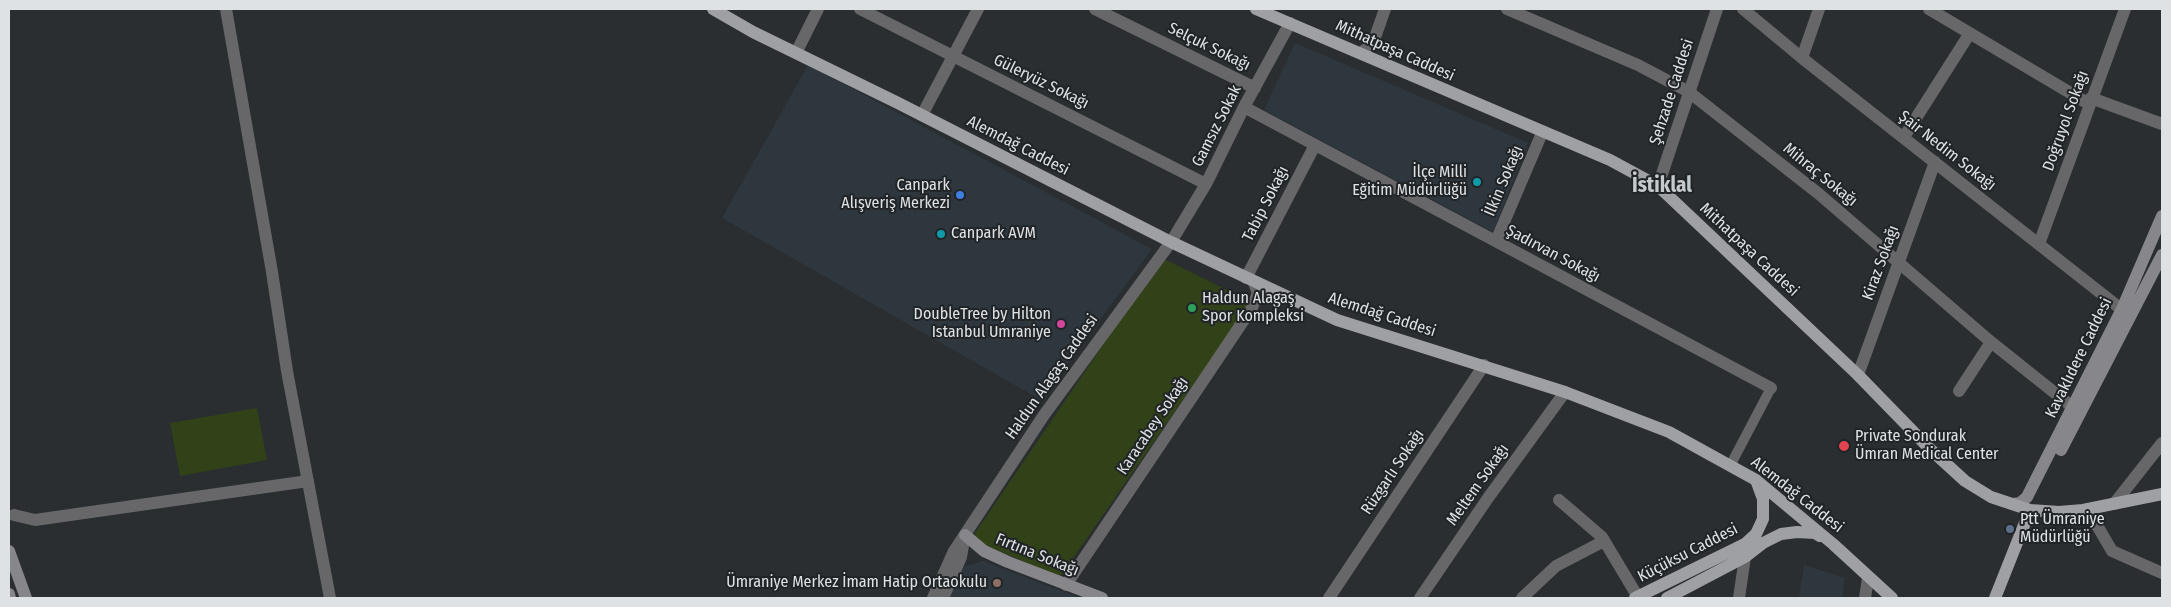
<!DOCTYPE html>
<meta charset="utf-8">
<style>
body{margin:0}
#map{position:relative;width:2171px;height:607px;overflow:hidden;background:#2a2e31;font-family:"Fira Sans Condensed",sans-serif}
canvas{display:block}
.frame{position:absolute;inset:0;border:10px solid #dfe2e4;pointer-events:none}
</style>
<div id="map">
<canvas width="2171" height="607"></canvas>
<div class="frame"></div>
</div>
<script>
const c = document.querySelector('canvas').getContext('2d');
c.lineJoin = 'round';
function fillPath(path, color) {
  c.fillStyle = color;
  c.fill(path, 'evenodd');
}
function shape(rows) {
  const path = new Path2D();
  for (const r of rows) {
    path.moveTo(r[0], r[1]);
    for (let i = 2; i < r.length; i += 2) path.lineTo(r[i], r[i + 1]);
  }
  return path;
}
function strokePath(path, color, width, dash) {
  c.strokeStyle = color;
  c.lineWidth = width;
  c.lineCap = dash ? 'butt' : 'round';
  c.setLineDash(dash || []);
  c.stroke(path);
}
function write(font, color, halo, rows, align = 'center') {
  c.font = font + ' "Fira Sans Condensed",sans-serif';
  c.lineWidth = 4;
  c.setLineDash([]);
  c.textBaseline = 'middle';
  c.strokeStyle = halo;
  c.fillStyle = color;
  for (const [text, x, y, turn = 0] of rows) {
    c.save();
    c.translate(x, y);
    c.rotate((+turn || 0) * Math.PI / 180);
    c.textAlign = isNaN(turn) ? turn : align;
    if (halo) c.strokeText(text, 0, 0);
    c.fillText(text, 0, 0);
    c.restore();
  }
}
fillPath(shape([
 [1295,43,1528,143,1493,232,1264,110],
 [808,65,1152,249,1041,400,722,218],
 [983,561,1080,598,947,598,961,568],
 [1804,565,1845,578,1842,598,1799,598]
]), '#2e373e');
fillPath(shape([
 [1162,258,1251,302,1060,577,971,539],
 [257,408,267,460,180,476,170,423]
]), '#314118');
strokePath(shape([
 [1731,464,1771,388]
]), '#676769', 10);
strokePath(shape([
 [860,9,1206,184],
 [1095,9,1255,88],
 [1507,9,1638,65,1689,92,1819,194,1991,342,2080,413],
 [1743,9,1802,58,2130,316],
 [1929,9,2089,104],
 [1361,53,1373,43,1385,9],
 [1802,58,1819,9],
 [2091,98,2162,124],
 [1244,107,1771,388],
 [922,115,978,9],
 [1904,137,1970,33],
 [1496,241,1542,133],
 [1171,242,1206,184,1244,107,1290,23],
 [2039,244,2125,9],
 [1246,278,1315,145],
 [1858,375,1935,162],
 [1959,391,1991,342],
 [1559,500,1602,537,1638,597],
 [2114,504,2162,443],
 [2083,510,2098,527,2112,551,2162,573],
 [14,515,35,520,308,481],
 [1066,585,1252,308,1258,293,1254,283],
 [1329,598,1484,365],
 [1420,598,1488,498,1565,392],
 [1522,598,1556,566,1604,541],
 [1739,598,1745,557],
 [1865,598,1868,578]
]), '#676769', 12);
strokePath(shape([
 [226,9,272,272,287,371,330,598],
 [796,53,818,9],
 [1658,186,1717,9],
 [933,598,954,551,1044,415,1171,242],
 [943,598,961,557,964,540]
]), '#676769', 12);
strokePath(shape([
 [2061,450,2162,255],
 [2013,504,2020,503,2027,497,2122,309,2162,216],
 [965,535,984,551,1008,562,1102,598],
 [9,551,26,598],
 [9,594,10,598]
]), '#87878b', 12);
strokePath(shape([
 [713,9,753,32,898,103,1171,242,1337,320,1565,392,1669,432,1756,480,1833,544,1892,598],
 [1256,9,1610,160,1658,186,1858,375,1930,449,1965,481,1991,497,2030,510,2059,512,2083,510,2162,494],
 [1635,598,1745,544,1756,534,1763,519,1763,499,1756,480],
 [1667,598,1745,557,1763,543,1781,534,1797,532,1815,533,1820,536],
 [1995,598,2030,510]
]), '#9fa0a4', 12);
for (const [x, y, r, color] of [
 [1477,182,5,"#0f9aa8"],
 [960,195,5,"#3f7fe0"],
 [941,234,5,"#0f9aa8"],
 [1192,308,5,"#2e9e5b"],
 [1061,324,5,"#d1479c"],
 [1844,446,6,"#e0444e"],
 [2010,529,5,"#5c6f8a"],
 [997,583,5,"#8d6e63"]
]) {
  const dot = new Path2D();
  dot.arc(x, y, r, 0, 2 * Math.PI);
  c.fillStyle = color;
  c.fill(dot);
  strokePath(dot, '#202427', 2);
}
write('16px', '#dfe2e4', '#202427', [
 ["Selçuk Sokağı",1209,47,26],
 ["Mithatpaşa Caddesi",1395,51,24],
 ["Güleryüz Sokağı",1041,82,26],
 ["Şehzade Caddesi",1672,92,-72],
 ["Doğruyol Sokağı",2066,121,-70],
 ["Gamsız Sokak",1217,126,-63],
 ["Alemdağ Caddesi",1018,146,27],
 ["Şair Nedim Sokağı",1947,151,38],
 ["Mihraç Sokağı",1820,175,39],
 ["İlkin Sokağı",1504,181,-67],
 ["Tabip Sokağı",1266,204,-63],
 ["Mithatpaşa Caddesi",1749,250,43],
 ["Şadırvan Sokağı",1553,254,28],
 ["Kiraz Sokağı",1881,263,-70],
 ["Alemdağ Caddesi",1382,315,18],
 ["Kavaklıdere Caddesi",2079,358,-64],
 ["Haldun Alagaş Caddesi",1052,377,-55],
 ["Karacabey Sokağı",1153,426,-56],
 ["Rüzgarlı Sokağı",1393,472,-56],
 ["Meltem Sokağı",1478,485,-55],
 ["Alemdağ Caddesi",1797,495,38],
 ["Küçüksu Caddesi",1688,553,-27],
 ["Fırtına Sokağı",1037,555,22]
]);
write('16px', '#dfe2e4', '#202427', [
 ["İlçe Milli",1467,173],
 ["Eğitim Müdürlüğü",1467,191],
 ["Canpark",950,186],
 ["Alışveriş Merkezi",950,204],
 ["Canpark AVM",951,234,"left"],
 ["Haldun Alagaş",1202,299,"left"],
 ["Spor Kompleksi",1202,317,"left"],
 ["DoubleTree by Hilton",1051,315],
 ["Istanbul Umraniye",1051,333],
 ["Private Sondurak",1855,437,"left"],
 ["Ümran Medical Center",1855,455,"left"],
 ["Ptt Ümraniye",2020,520,"left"],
 ["Müdürlüğü",2020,538,"left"],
 ["Ümraniye Merkez İmam Hatip Ortaokulu",987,583]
], 'right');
write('bold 21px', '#c5cace', '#202427', [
 ["İstiklal",1662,186]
]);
</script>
